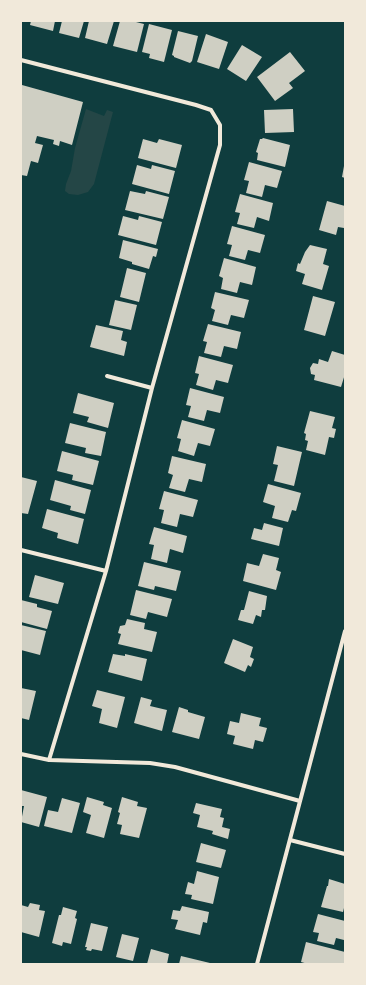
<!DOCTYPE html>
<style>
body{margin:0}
#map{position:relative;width:366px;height:985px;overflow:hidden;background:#0f3d3e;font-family:Helvetica,sans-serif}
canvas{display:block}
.frame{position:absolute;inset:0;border:22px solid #f1e9da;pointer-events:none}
</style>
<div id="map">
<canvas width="366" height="985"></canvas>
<div class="frame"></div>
</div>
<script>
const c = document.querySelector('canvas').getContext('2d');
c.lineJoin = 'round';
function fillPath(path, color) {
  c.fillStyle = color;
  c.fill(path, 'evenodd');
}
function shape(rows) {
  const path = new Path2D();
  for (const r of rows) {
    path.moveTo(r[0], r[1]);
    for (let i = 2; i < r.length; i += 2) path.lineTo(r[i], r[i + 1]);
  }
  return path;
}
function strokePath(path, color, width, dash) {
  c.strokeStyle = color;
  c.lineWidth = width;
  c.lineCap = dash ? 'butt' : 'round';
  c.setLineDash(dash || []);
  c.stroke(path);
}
fillPath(shape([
 [86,109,104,116,107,110,113,112,94,184,88,192,78,195,69,194,65,191,66,184,71,171,75,148]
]), '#244646');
fillPath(shape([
 [31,21,55,21,53,31,30,25],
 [62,21,84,21,79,38,59,33],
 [89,21,114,21,107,44,85,38],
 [120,21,132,21,144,24,137,52,113,46],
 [149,24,172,30,164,62,149,58,150,54,142,52],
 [178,31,198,36,192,61,190,63,174,57,174,56,172,55],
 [206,34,228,42,219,69,197,62],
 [242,45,262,57,246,81,227,69],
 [290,52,305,71,289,83,293,88,275,101,257,77],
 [22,85,83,102,72,145,60,141,59,146,53,144,54,140,37,136,35,143,43,145,38,163,31,161,27,176,21,175],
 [293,109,294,132,265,133,264,110],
 [263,138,290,145,285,167,257,160,258,153,256,152,260,139,262,139],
 [143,139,157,143,159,139,182,145,176,168,138,158],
 [249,162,282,171,277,188,265,185,262,197,246,193,249,181,244,180],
 [137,165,151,169,152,165,175,171,169,194,132,184],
 [344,166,345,166,345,178,342,177],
 [130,191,145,194,146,191,169,197,163,219,125,210],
 [240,194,273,203,269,221,257,217,254,228,237,224,240,213,235,212],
 [327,201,345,206,344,228,338,227,336,235,319,230],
 [123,216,138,220,139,216,162,222,156,245,118,235],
 [232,226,265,235,260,253,248,250,245,260,229,256,232,245,227,244],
 [123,240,158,249,156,257,153,256,149,269,132,264,132,262,119,258],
 [310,245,327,249,323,264,329,266,322,290,302,284,305,274,296,271,298,263,300,264,305,252],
 [224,258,256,267,252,285,240,282,237,293,221,289,223,278,219,276],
 [127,268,146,273,139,302,120,297],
 [215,292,249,300,244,318,231,315,228,325,212,321,215,310,211,308],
 [313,296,335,302,325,336,304,330],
 [115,300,137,305,131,330,109,325],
 [208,324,241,332,237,349,224,346,221,357,204,353,207,342,203,341],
 [96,325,123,331,121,340,127,342,124,356,90,347],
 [332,351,345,355,345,374,341,387,314,380,315,375,311,374,310,368,313,363,318,364,319,359,328,362],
 [199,356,233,365,228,383,216,380,213,390,196,385,199,374,195,373],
 [190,388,224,397,220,413,207,410,204,421,188,417,191,406,186,405],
 [78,393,114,403,108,428,87,422,89,417,73,413],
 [310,411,335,417,332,428,336,429,334,438,329,437,325,455,306,450,308,441,305,440,306,434,304,433],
 [182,420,215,429,210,446,198,443,194,456,178,451,181,439,177,438],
 [70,423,106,432,101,456,85,453,86,448,65,443],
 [277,446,302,452,294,486,274,481,278,465,273,464],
 [62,451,99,461,93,485,72,480,73,475,57,471],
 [172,456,206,464,202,482,189,479,185,492,169,488,173,475,168,473],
 [21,477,37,481,28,514,21,513],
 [55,480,91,490,85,514,70,510,71,506,50,500],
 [268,484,301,493,296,511,292,510,288,522,272,518,275,506,263,502],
 [164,491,198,500,193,517,180,514,177,527,161,523,164,510,159,509],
 [47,509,84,519,78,544,57,538,58,533,42,528],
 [264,523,283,528,279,546,251,539,254,528,262,530],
 [154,527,187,536,183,553,170,549,167,563,151,559,154,545,149,544],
 [263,554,279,558,276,570,281,572,276,590,243,581,247,563,259,566],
 [144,562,181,571,176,591,155,586,154,590,138,586],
 [35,575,64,583,58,604,29,597],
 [136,590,172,599,167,617,148,612,146,619,130,615],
 [249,591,267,596,265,610,262,610,261,617,256,615,253,624,238,620,241,610,244,610],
 [21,600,37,604,37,607,52,611,47,629,21,622],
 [127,619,145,623,144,629,157,632,152,652,118,644,121,634,118,633,120,626,125,625],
 [21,625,46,631,40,655,21,650],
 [233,639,253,647,250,657,254,659,251,667,248,665,245,672,224,663],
 [113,654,125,656,125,654,147,659,142,681,108,672],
 [21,688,36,691,29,720,21,718],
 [97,690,125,697,117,728,99,723,102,709,92,706],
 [141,697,152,700,150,706,167,710,162,731,134,723],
 [179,707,188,710,188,712,205,717,199,739,172,732],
 [241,713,261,718,259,726,267,728,263,742,255,740,253,749,233,744,235,736,227,734,230,721,239,723],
 [21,790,47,797,39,827,21,822,24,806,21,806],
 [87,797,104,802,103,805,112,808,104,838,86,833,91,815,83,812],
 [122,797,138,802,137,806,147,808,139,838,120,834,122,825,117,824,120,813,118,812],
 [62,798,80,803,72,833,44,826,48,810,58,812],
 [196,803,222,809,220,817,224,818,222,827,230,829,228,839,212,834,213,831,197,827,200,815,193,813],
 [201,843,226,850,221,868,196,862],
 [197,871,219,877,213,904,191,899,192,895,185,894,188,882,194,884],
 [329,879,345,884,345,904,343,912,321,907,327,886,328,886],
 [30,903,40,905,39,910,45,911,39,937,21,932,21,905,28,907],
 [182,906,209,912,207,923,203,922,200,935,175,929,178,920,171,919,173,910,180,911],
 [63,907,77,911,75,918,77,919,71,944,63,942,62,946,52,943,59,915,61,915],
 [318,914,345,921,344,940,336,938,334,945,317,941,319,933,313,932],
 [91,923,108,927,102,951,92,949,91,951,86,950,87,947,85,947],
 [122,934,139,938,133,961,116,957],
 [306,942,345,952,345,964,308,964,301,962],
 [151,949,169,954,167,964,147,964],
 [181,956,210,963,210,964,179,964]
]), '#cfcfc3');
strokePath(shape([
 [21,60,196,105,211,110,220,125,220,145,152,388,106,571,49,760],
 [107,376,152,388],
 [21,550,106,571],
 [21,754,49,760,150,763,175,767,300,801],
 [290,840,345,854],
 [257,964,345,631]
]), '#f1e9da', 4);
</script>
